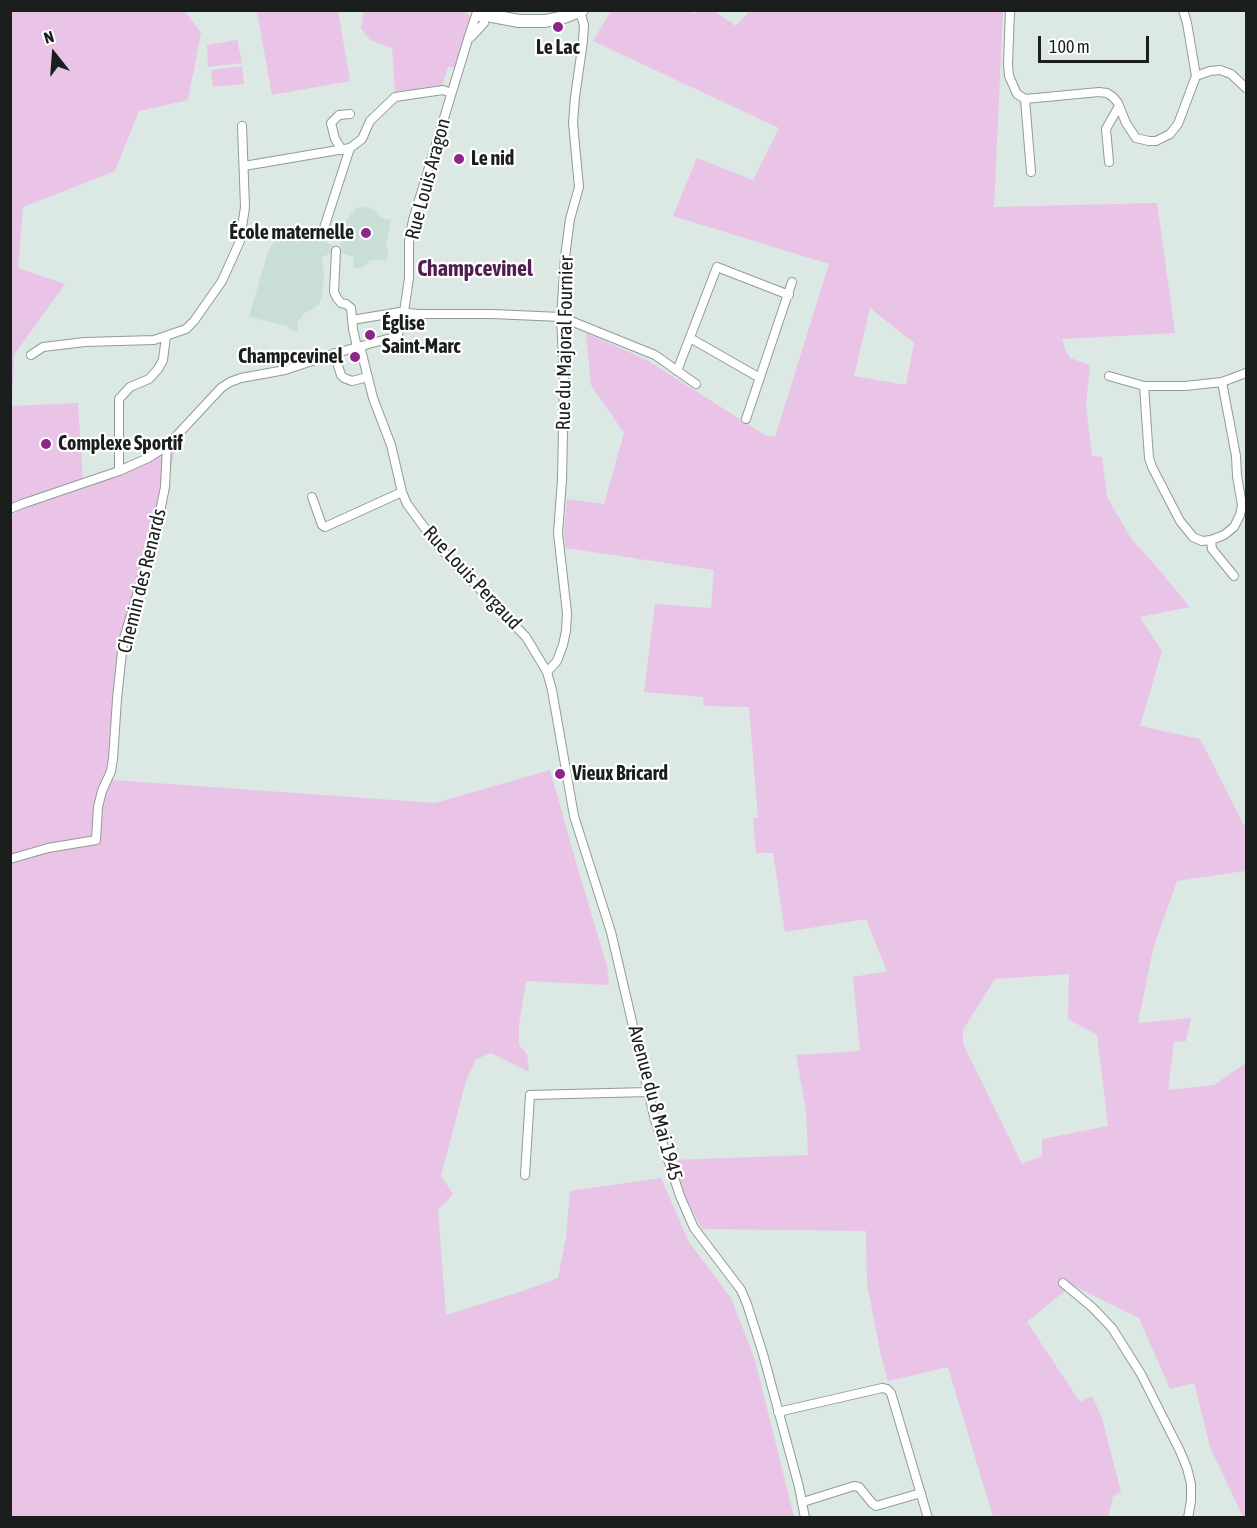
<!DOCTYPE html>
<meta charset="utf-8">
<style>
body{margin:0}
#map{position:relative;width:1257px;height:1528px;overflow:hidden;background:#dbe8e4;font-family:"Asap Condensed",sans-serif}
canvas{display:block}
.frame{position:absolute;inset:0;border:12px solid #1a1f1e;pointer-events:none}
.north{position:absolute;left:24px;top:24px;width:60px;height:60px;-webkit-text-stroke:4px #fff;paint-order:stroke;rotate:343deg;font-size:16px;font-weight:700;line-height:24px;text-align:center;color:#1a1f1e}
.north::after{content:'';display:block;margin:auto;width:21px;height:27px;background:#1a1f1e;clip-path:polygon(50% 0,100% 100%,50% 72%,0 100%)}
.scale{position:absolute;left:1038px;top:36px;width:111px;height:27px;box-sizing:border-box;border:3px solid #1a1f1e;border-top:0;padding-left:8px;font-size:18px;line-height:21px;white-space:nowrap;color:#1a1f1e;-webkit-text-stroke:4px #fff;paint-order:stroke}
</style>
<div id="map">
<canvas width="1257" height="1528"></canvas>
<div class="frame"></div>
<div class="north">N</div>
<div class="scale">100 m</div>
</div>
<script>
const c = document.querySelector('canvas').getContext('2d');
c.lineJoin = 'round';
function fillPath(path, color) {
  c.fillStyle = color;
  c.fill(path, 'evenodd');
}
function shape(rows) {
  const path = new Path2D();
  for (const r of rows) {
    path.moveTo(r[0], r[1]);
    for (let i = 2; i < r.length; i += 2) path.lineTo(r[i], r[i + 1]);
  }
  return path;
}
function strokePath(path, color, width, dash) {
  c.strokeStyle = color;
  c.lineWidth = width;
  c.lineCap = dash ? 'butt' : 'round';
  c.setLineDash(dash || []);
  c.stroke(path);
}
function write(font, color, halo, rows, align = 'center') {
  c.font = font + ' "Asap Condensed",sans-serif';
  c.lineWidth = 4.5;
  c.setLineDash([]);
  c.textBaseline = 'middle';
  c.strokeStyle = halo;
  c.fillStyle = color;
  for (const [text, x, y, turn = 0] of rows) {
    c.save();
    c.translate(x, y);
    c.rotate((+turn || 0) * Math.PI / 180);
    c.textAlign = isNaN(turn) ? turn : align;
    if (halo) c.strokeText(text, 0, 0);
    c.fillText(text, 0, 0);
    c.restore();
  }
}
fillPath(shape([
 [366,207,373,209,382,218,391,220,386,247,388,248,387,260,370,260,367,264,362,268,353,268,354,257,339,252,344,224,351,214,357,208],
 [284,225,293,230,303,231,334,246,334,250,322,258,322,263,324,272,322,297,319,305,303,314,297,324,298,330,293,331,288,326,249,317,268,252]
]), '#c8ded7');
fillPath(shape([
 [690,10,695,14,697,11,714,11,736,26,750,11,1003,11,994,207,1157,203,1175,333,1062,339,1065,349,1070,358,1090,365,1086,405,1092,456,1102,457,1107,497,1132,540,1156,566,1190,607,1140,617,1162,651,1140,726,1200,739,1246,829,1246,867,1245,871,1177,881,1153,949,1138,1023,1191,1018,1186,1041,1174,1042,1168,1090,1214,1085,1246,1063,1246,1517,1243,1517,1210,1447,1194,1383,1170,1389,1139,1318,1072,1285,1027,1322,1080,1402,1092,1396,1102,1418,1121,1492,1113,1496,1108,1517,993,1517,948,1367,888,1381,881,1356,867,1284,866,1231,702,1229,684,1194,673,1160,808,1155,806,1110,796,1055,860,1051,853,977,887,971,866,919,785,932,773,853,756,853,753,818,758,818,749,707,704,706,703,697,644,692,655,604,711,608,714,570,565,548,564,529,567,499,604,504,624,433,591,385,586,333,647,360,765,435,775,437,829,264,673,216,697,158,753,180,779,128,593,41,611,11],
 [870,308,914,343,906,385,854,376],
 [1069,974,1068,1019,1097,1035,1108,1126,1042,1139,1042,1156,1022,1164,963,1044,963,1030,995,979],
 [10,11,185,11,201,33,188,100,139,111,115,171,23,207,18,268,65,284,14,355,12,406,78,403,83,481,10,506],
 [257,11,338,11,350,81,272,95],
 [364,11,464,11,471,16,455,67,448,67,442,86,395,92,392,48,370,40,361,28],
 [237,40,242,63,208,67,207,45],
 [242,66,244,84,213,87,211,70],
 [175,447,157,545,129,635,113,780,435,803,550,770,578,869,607,966,609,985,526,981,519,1025,519,1045,527,1054,529,1072,491,1053,476,1059,466,1081,441,1176,453,1194,438,1210,446,1315,526,1290,558,1278,566,1238,570,1191,661,1178,689,1242,731,1298,755,1360,794,1517,11,1518,11,516,18,511,150,461]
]), '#e9c4e6');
const street = shape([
 [1010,10,1008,64,1009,76,1017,94,1025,99],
 [1183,10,1187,23,1196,76],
 [471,37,484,23],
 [1025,99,1099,92,1107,93,1113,97,1118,103,1126,123,1136,138,1149,141,1156,141,1170,134,1178,124,1196,76,1210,71,1220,70,1231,74,1246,88],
 [1025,99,1031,172],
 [342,150,335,139,331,123,339,115,350,114],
 [1109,162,1106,129,1119,106],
 [244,166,350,148,362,139,370,121,395,97,443,90,451,93],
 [323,231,350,148],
 [336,251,334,292,337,298,341,303,346,304,351,308,353,329,357,347],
 [404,312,409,278,409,241,413,220,469,36,475,18,478,15],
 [352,320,400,312,418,314,492,314,561,317,655,355,696,384],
 [690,338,760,378],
 [360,346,373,398,391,445,402,492,407,504,438,546,526,637,547,672,552,690,574,816,611,932,655,1120,680,1196,694,1228,741,1290,747,1304,763,1354,799,1487,805,1518],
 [334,353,341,375,344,378,352,381,368,377],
 [31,355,43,347,85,342,154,340,186,329,194,321,222,281,240,241,245,207,242,126],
 [677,371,717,267,789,295],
 [1109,376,1144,386,1185,386,1222,382,1246,373],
 [1144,386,1149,458,1152,467,1180,521,1193,537,1202,541,1211,540,1224,535,1234,527,1240,515,1242,505,1237,476,1236,456,1222,382],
 [746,419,792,282],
 [119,471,119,399,130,387,149,379,158,369,163,360,166,336],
 [312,497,322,525,325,527,402,492],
 [10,509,22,504,119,471,148,458,167,446,221,388,230,382,241,378,285,370,336,353,398,336,400,312],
 [1211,540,1212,549,1234,576],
 [547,672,557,661,563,645,566,631,567,613,558,533,562,480,564,379,561,317,565,257,570,219,579,187,573,123,575,97,583,41,584,25,580,12],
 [10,859,48,848,96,840,98,807,102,791,111,771,113,759,117,699,123,642,156,531,165,487,167,446],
 [525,1175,530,1095,648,1092],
 [1063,1283,1093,1308,1112,1328,1141,1374,1180,1451,1187,1468,1191,1484,1191,1501,1188,1518],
 [778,1412,882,1388,887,1389,891,1393,928,1518],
 [803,1502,854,1486,859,1487,872,1503,876,1506,921,1493]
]);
const secondary = shape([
 [478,15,487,15,519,21,545,21,564,17,582,10]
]);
strokePath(street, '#8f9c98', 10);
strokePath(secondary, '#8f9c98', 14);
strokePath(street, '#fff', 8);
strokePath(secondary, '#fff', 12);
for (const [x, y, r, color] of [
 [558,27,6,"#8d258a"],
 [459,159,6,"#8d258a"],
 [366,233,6,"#8d258a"],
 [370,335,6,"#8d258a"],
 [355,357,6,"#8d258a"],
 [46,444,6,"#8d258a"],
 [560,774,6,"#8d258a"]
]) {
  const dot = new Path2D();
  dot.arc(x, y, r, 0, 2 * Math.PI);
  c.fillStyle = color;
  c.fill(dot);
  strokePath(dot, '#fff', 2);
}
write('bold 20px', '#1a1f1e', '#fff', [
 ["Le Lac",558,48,"center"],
 ["Le nid",471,159],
 ["École maternelle",354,233,"right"],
 ["Église",382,324],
 ["Saint-Marc",382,347],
 ["Champcevinel",343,357,"right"],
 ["Complexe Sportif",58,444],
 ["Vieux Bricard",572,774]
], 'left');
write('20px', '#1a1f1e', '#fff', [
 ["Rue Louis Aragon",428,179,-75],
 ["Rue du Majoral Fournier",565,343,-89],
 ["Rue Louis Pergaud",472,578,47],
 ["Chemin des Renards",142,581,-76],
 ["Avenue du 8 Mai 1945",655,1103,75]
]);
write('bold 22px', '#501f4f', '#fff', [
 ["Champcevinel",475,269]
]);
</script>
